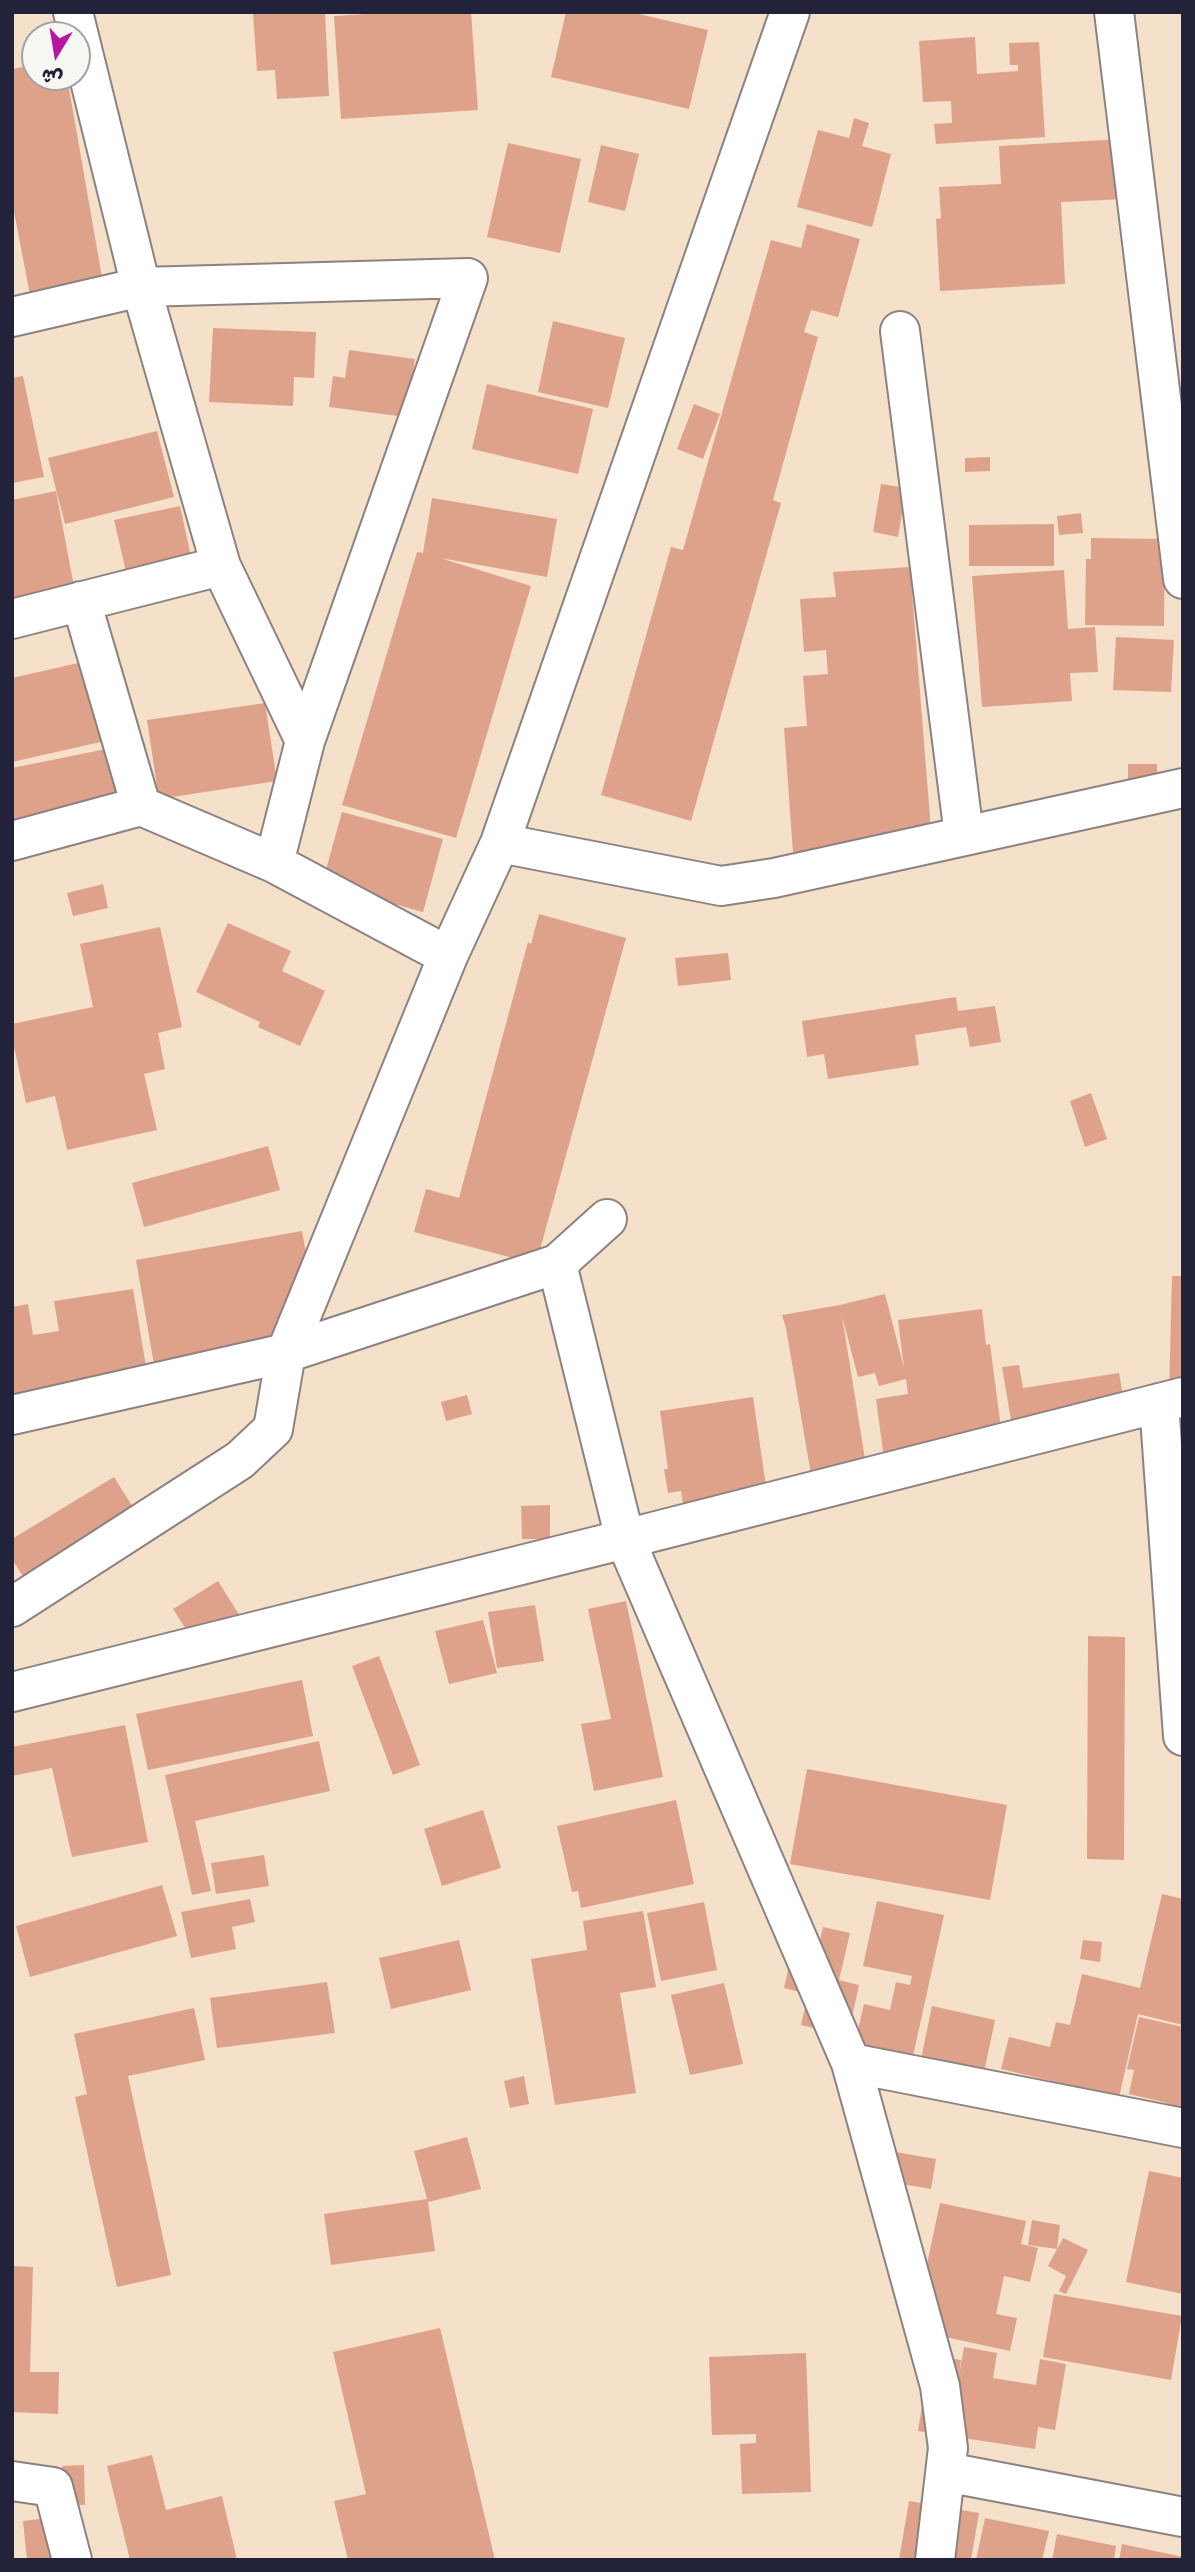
<!DOCTYPE html>
<meta charset="utf-8">
<style>
body{margin:0}
#map{position:relative;width:1195px;height:2572px;overflow:hidden;background:#f5e1ca;font-family:"Indie Flower","Playpen Sans Arabic",sans-serif}
canvas{display:block}
.frame{position:absolute;inset:0;border:14px solid #22223b;pointer-events:none}
.north{position:absolute;left:21px;top:21px;width:70px;height:70px;box-sizing:border-box;background:#f6f6f2;border:2px solid #a1a1a9;border-radius:50%;rotate:191deg;font-size:19px;font-weight:700;line-height:28px;text-align:center;color:#22223b}
.north::after{content:'';display:block;margin:auto;width:24px;height:32px;background:#b5179e;clip-path:polygon(50% 0,100% 100%,50% 72%,0 100%)}
</style>
<div id="map">
<canvas width="1195" height="2572"></canvas>
<div class="frame"></div>
<div class="north">ش</div>
</div>
<script>
const c = document.querySelector('canvas').getContext('2d');
c.lineJoin = 'round';
function fillPath(path, color) {
  c.fillStyle = color;
  c.fill(path, 'evenodd');
}
function shape(rows) {
  const path = new Path2D();
  for (const r of rows) {
    path.moveTo(r[0], r[1]);
    for (let i = 2; i < r.length; i += 2) path.lineTo(r[i], r[i + 1]);
  }
  return path;
}
function strokePath(path, color, width, dash) {
  c.strokeStyle = color;
  c.lineWidth = width;
  c.lineCap = dash ? 'butt' : 'round';
  c.setLineDash(dash || []);
  c.stroke(path);
}
fillPath(shape([
 [253,12,325,12,329,96,277,99,275,70,257,71],
 [400,12,471,12,478,110,341,119,334,16],
 [566,12,630,12,708,30,689,109,551,77],
 [975,37,977,74,1018,71,1018,65,1010,65,1009,43,1039,42,1045,137,936,144,934,124,952,123,951,101,923,102,919,41],
 [35,65,35,77,67,77,103,283,30,295,12,201,12,69],
 [854,118,869,123,862,146,891,154,872,227,797,207,818,130,849,138],
 [1123,139,1126,199,1061,202,1065,284,940,291,936,219,941,218,939,187,1001,184,999,146],
 [508,143,581,159,560,253,487,237],
 [601,145,639,154,625,211,588,202],
 [807,224,860,239,838,317,811,310,804,332,818,337,773,500,781,503,691,821,601,795,671,547,683,550,771,240,801,248],
 [553,321,625,338,608,408,538,392],
 [213,328,316,332,314,378,294,377,293,406,209,402],
 [349,350,415,359,406,417,329,407,333,376,345,378],
 [23,376,44,477,12,483,12,378],
 [487,384,593,409,578,474,472,449],
 [694,404,720,414,703,459,677,449],
 [157,431,174,497,65,524,48,458],
 [990,457,990,471,965,472,965,458],
 [881,484,906,488,898,537,873,532],
 [56,491,78,608,12,621,12,500],
 [432,498,557,519,547,577,440,558,531,586,456,838,342,805,417,552,423,553],
 [180,506,195,575,130,589,114,520],
 [1081,513,1083,533,1059,535,1057,516],
 [1054,524,1054,566,969,566,969,525],
 [1091,538,1165,539,1164,626,1085,625,1086,559,1091,559],
 [910,567,933,855,794,866,784,728,807,726,803,676,828,674,826,650,804,652,800,599,836,597,833,572],
 [1064,570,1068,629,1095,627,1098,672,1070,673,1072,701,982,707,972,576],
 [1116,637,1174,640,1171,692,1113,690],
 [87,661,105,741,12,762,12,678],
 [265,703,277,781,159,799,147,720],
 [111,748,127,822,12,846,12,768],
 [1128,764,1157,764,1157,794,1128,794],
 [342,812,443,839,423,912,322,884],
 [103,884,108,908,73,916,67,893],
 [539,914,626,938,536,1264,414,1232,426,1189,459,1198,528,942,531,944],
 [228,923,291,951,282,971,325,991,300,1046,258,1027,260,1022,196,992],
 [160,927,182,1027,158,1033,165,1069,144,1074,157,1130,67,1150,55,1096,26,1103,12,1037,12,1024,93,1007,80,944],
 [728,953,731,980,678,986,675,958],
 [956,997,958,1011,995,1006,1001,1042,970,1047,966,1027,915,1035,919,1065,828,1079,824,1054,807,1057,802,1021],
 [1091,1093,1107,1139,1085,1147,1070,1101],
 [268,1146,280,1190,144,1227,132,1183],
 [302,1231,324,1353,157,1382,136,1260],
 [1172,1276,1183,1276,1183,1396,1169,1395],
 [133,1289,150,1390,12,1414,12,1307,28,1304,33,1335,59,1331,54,1301],
 [885,1294,904,1368,898,1320,982,1309,986,1345,990,1344,1005,1459,886,1474,876,1399,908,1394,906,1379,879,1386,875,1373,858,1377,842,1316,869,1484,814,1492,786,1328,782,1315,840,1305],
 [1019,1365,1023,1388,1119,1373,1128,1426,1015,1444,1002,1367],
 [467,1395,472,1414,446,1421,441,1402],
 [753,1397,769,1507,685,1518,681,1491,668,1493,664,1469,668,1469,660,1411],
 [114,1477,134,1509,24,1578,12,1559,12,1539],
 [550,1505,550,1539,522,1539,521,1506],
 [218,1581,240,1616,195,1643,173,1609],
 [626,1601,663,1777,594,1791,581,1724,611,1719,588,1609],
 [535,1605,544,1661,497,1668,488,1612],
 [483,1620,497,1673,449,1684,435,1631],
 [1088,1636,1125,1637,1124,1860,1087,1859],
 [379,1656,420,1765,393,1775,352,1666],
 [302,1680,313,1736,148,1770,136,1714],
 [125,1725,148,1842,72,1857,52,1768,12,1776,12,1747],
 [319,1741,330,1791,195,1821,211,1891,192,1895,165,1775],
 [807,1769,1007,1805,990,1900,790,1864],
 [676,1800,694,1884,581,1908,578,1891,572,1892,557,1826],
 [483,1810,501,1868,442,1886,424,1829],
 [264,1855,269,1886,216,1894,211,1863],
 [162,1885,177,1936,30,1977,16,1926],
 [1162,1894,1183,1899,1183,2025,1138,2014,1119,2097,1001,2069,1009,2037,1050,2047,1056,2022,1070,2025,1082,1974,1140,1988],
 [250,1899,255,1922,232,1927,236,1949,191,1958,181,1912],
 [877,1901,944,1915,913,2056,855,2043,864,2004,890,2010,896,1982,910,1985,912,1976,863,1966],
 [704,1902,717,1970,661,1981,647,1913],
 [643,1911,656,1987,620,1993,636,2093,555,2105,531,1959,587,1950,583,1921],
 [823,1927,850,1933,839,1980,859,1985,848,2036,801,2025,808,1994,784,1988,791,1957,815,1962],
 [459,1940,471,1990,391,2009,379,1958],
 [1083,1940,1102,1942,1100,1962,1080,1959],
 [327,1982,335,2033,217,2048,210,1998],
 [724,1983,743,2064,690,2075,671,1995],
 [932,2006,995,2020,984,2072,921,2059],
 [194,2008,205,2060,128,2076,171,2275,117,2287,75,2097,87,2094,74,2034],
 [1139,2017,1183,2027,1183,2111,1165,2108,1167,2103,1129,2094,1134,2070,1127,2069],
 [524,2076,529,2104,510,2108,504,2081],
 [467,2137,481,2189,428,2202,435,2251,331,2265,324,2214,427,2199,414,2151],
 [884,2150,936,2159,931,2189,879,2180],
 [1149,2171,1183,2178,1183,2294,1126,2282],
 [940,2203,1026,2221,1021,2244,1038,2248,1030,2282,1004,2276,996,2314,1017,2318,1010,2351,913,2330],
 [1032,2220,1060,2225,1057,2249,1028,2245],
 [1063,2238,1088,2250,1066,2294,1059,2291,1066,2276,1048,2266],
 [12,2266,33,2267,30,2372,59,2372,58,2414,12,2412],
 [1054,2294,1182,2316,1171,2380,1043,2357],
 [440,2328,495,2560,348,2560,334,2501,366,2494,333,2352],
 [964,2347,997,2353,993,2378,1036,2385,1040,2359,1066,2364,1055,2430,1038,2427,1035,2449,918,2431,930,2355,961,2360,959,2376],
 [806,2353,811,2492,742,2494,740,2444,756,2443,756,2434,712,2435,709,2357],
 [152,2455,166,2510,222,2496,237,2560,130,2560,107,2466],
 [84,2465,85,2505,62,2505,62,2466],
 [909,2501,979,2513,971,2560,899,2560],
 [80,2514,86,2560,27,2560,23,2521],
 [985,2518,1049,2531,1042,2560,976,2560],
 [1057,2534,1116,2546,1114,2560,1052,2560],
 [1122,2544,1183,2557,1183,2560,1119,2560]
]), '#dea18a');
const minor = shape([
 [73,12,141,287,221,566,305,741],
 [1114,12,1183,579],
 [12,317,141,287,468,278,305,741,274,863],
 [900,331,964,835],
 [81,601,141,806],
 [12,619,221,566],
 [12,841,141,806,274,863,448,956],
 [500,843,721,886,774,878,1183,788],
 [557,1264,625,1539,851,2063,940,2386,948,2448,935,2560],
 [1159,1403,1183,1736],
 [12,1415,286,1353,557,1264,607,1219],
 [12,1607,240,1460,273,1429,286,1353,448,956,500,843,790,12],
 [12,1692,625,1539,1183,1397],
 [851,2063,1183,2128],
 [946,2472,1183,2517],
 [12,2481,53,2487,72,2560]
]);
strokePath(minor, '#8c8282', 42);
strokePath(minor, '#fff', 38);
</script>
